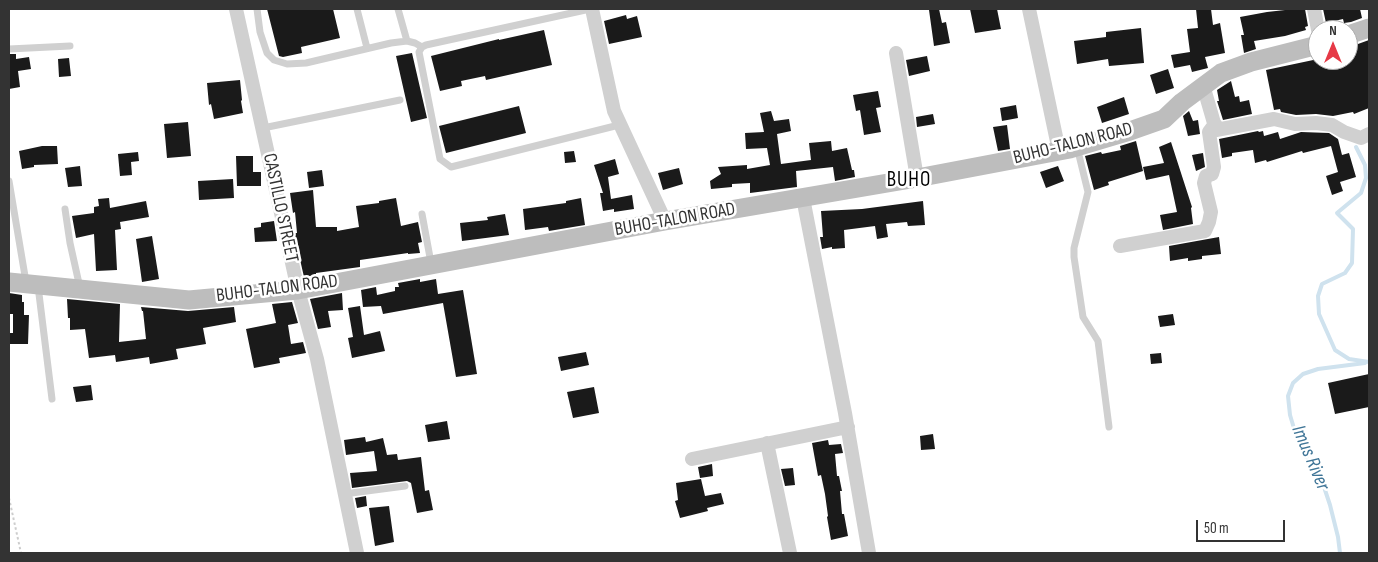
<!DOCTYPE html>
<style>
body{margin:0}
#map{position:relative;width:1378px;height:562px;overflow:hidden;background:#fff;font-family:"Sofia Sans Condensed",sans-serif}
canvas{display:block}
.frame{position:absolute;inset:0;border:10px solid #333;pointer-events:none}
.north{position:absolute;left:1308px;top:20px;width:50px;height:50px;box-sizing:border-box;background:#fff;border:1px solid #adadad;border-radius:50%;rotate:0deg;font-size:14px;font-weight:700;line-height:20px;text-align:center;color:#333}
.north::after{content:'';display:block;margin:auto;width:18px;height:22px;background:#e63946;clip-path:polygon(50% 0,100% 100%,50% 72%,0 100%)}
.scale{position:absolute;left:1196px;top:520px;width:89px;height:22px;box-sizing:border-box;border:2px solid #333;border-top:0;padding-left:6px;font-size:15px;line-height:18px;white-space:nowrap;color:#333;-webkit-text-stroke:4px #fff;paint-order:stroke}
</style>
<div id="map">
<canvas width="1378" height="562"></canvas>
<div class="frame"></div>
<div class="north">N</div>
<div class="scale">50 m</div>
</div>
<script>
const c = document.querySelector('canvas').getContext('2d');
c.lineJoin = 'round';
function shape(rows) {
  const path = new Path2D();
  for (const r of rows) {
    path.moveTo(r[0], r[1]);
    for (let i = 2; i < r.length; i += 2) path.lineTo(r[i], r[i + 1]);
  }
  return path;
}
function strokePath(path, color, width, dash) {
  c.strokeStyle = color;
  c.lineWidth = width;
  c.lineCap = dash ? 'butt' : 'round';
  c.setLineDash(dash || []);
  c.stroke(path);
}
function fillPath(path, color) {
  c.fillStyle = color;
  c.fill(path, 'evenodd');
}
function write(font, color, halo, rows, align = 'center') {
  c.font = font + ' "Sofia Sans Condensed",sans-serif';
  c.lineWidth = 5;
  c.setLineDash([]);
  c.textBaseline = 'middle';
  c.strokeStyle = halo;
  c.fillStyle = color;
  for (const [text, x, y, turn = 0] of rows) {
    c.save();
    c.translate(x, y);
    c.rotate((+turn || 0) * Math.PI / 180);
    c.textAlign = isNaN(turn) ? turn : align;
    if (halo) c.strokeText(text, 0, 0);
    c.fillText(text, 0, 0);
    c.restore();
  }
}
strokePath(shape([
 [1356,147,1365,165,1366,178,1361,193,1337,213,1353,229,1352,263,1345,273,1322,284,1318,296,1319,314,1335,350,1349,359,1369,362],
 [1340,553,1338,537,1330,505,1324,487,1305,455,1296,435,1290,415,1288,396,1293,383,1303,374,1318,369,1365,363]
]), '#cfe2ee', 4);
fillPath(shape([
 [267,9,333,9,340,38,301,47,302,53,283,57,279,56],
 [939,9,942,23,946,22,950,43,934,46,929,10],
 [970,9,997,9,1001,29,975,33],
 [1196,9,1211,9,1213,25,1220,23,1225,53,1205,57,1208,68,1192,72,1190,65,1174,68,1171,55,1190,52,1187,29,1198,28],
 [1294,9,1305,9,1308,26,1305,27,1306,30,1285,36,1254,41,1256,49,1244,53,1241,35,1244,35,1240,17,1267,12],
 [1323,9,1360,9,1362,18,1351,22,1344,23,1343,19,1326,23],
 [626,15,627,19,637,16,642,37,609,44,604,21],
 [1141,28,1144,63,1109,66,1108,59,1077,64,1074,41,1106,37,1106,32],
 [544,30,552,65,486,80,485,76,461,81,462,86,440,91,431,56,499,39,499,40],
 [1369,40,1369,108,1354,114,1353,112,1333,116,1316,114,1296,115,1281,112,1280,109,1274,110,1266,70,1318,59,1318,60,1349,60,1348,56,1352,55,1349,48,1358,45,1358,44],
 [412,53,427,118,411,122,396,56],
 [9,54,16,54,16,59,29,57,31,69,18,71,20,87,9,89],
 [927,56,930,71,909,76,906,60],
 [69,58,71,76,59,77,58,59],
 [1168,69,1174,88,1156,94,1150,75],
 [240,80,242,100,241,101,243,113,214,119,211,104,209,105,207,83],
 [1231,81,1235,97,1239,96,1240,102,1249,100,1252,114,1223,120,1217,101,1219,101,1217,90],
 [878,91,881,107,876,108,881,132,864,135,860,110,856,111,853,95],
 [1124,97,1129,114,1102,123,1097,107],
 [1016,105,1018,118,1002,121,1000,108],
 [519,106,526,133,446,153,439,126],
 [771,111,774,121,789,119,791,131,777,134,781,164,811,160,809,143,831,141,832,151,847,148,852,170,854,170,855,177,835,181,833,167,796,171,797,187,750,193,750,183,732,184,732,187,711,189,710,181,721,174,718,167,747,165,747,169,770,165,767,148,746,149,745,133,764,132,760,113],
 [1189,111,1193,121,1198,120,1200,134,1188,136,1183,116],
 [933,114,935,124,917,127,916,117],
 [188,122,191,156,167,158,164,124],
 [1007,125,1010,149,998,151,993,127],
 [1258,131,1259,132,1263,131,1264,136,1278,132,1280,139,1301,132,1329,133,1338,139,1342,155,1349,153,1356,177,1340,182,1343,191,1332,195,1326,176,1338,172,1331,146,1303,153,1302,151,1267,162,1266,160,1255,163,1253,150,1232,153,1232,156,1222,158,1219,139],
 [1136,141,1143,171,1108,182,1109,185,1094,190,1085,156,1101,152,1102,154,1121,150,1120,146],
 [1171,142,1192,207,1191,208,1193,224,1163,230,1160,215,1177,212,1169,175,1146,180,1143,167,1164,163,1159,147],
 [42,146,57,146,58,164,34,165,34,167,22,169,19,151],
 [574,151,576,162,565,163,564,152],
 [138,152,139,161,131,162,132,175,120,176,118,154],
 [1203,153,1205,167,1196,171,1192,155],
 [236,156,253,156,253,172,261,172,261,186,237,186],
 [615,159,619,174,608,177,611,199,632,195,634,209,614,212,614,209,603,211,600,193,603,193,594,165],
 [80,166,82,186,68,187,65,168],
 [1058,166,1064,181,1046,188,1040,172],
 [679,168,683,184,663,190,658,173],
 [322,170,324,186,309,188,307,172],
 [233,179,234,198,199,200,198,181],
 [313,190,316,227,337,227,337,231,359,227,356,206,379,203,379,201,396,198,401,226,418,222,422,242,418,243,420,253,408,254,408,253,360,260,360,267,316,273,316,275,304,277,294,233,297,233,295,212,293,213,290,193],
 [109,198,110,208,146,201,149,217,120,222,121,229,115,230,117,270,96,271,94,234,76,238,72,216,94,213,94,207,99,206,98,199],
 [581,198,585,225,549,231,548,227,525,230,523,209,566,203,566,201],
 [923,201,925,225,908,226,907,222,886,224,888,237,877,239,875,226,844,230,845,248,832,249,832,247,822,249,820,237,823,237,821,211,862,209],
 [505,214,509,235,462,241,460,223,488,220,487,217],
 [274,221,277,241,255,242,254,228,261,227,261,223],
 [152,236,159,279,142,282,136,239],
 [1219,237,1221,254,1202,256,1202,259,1188,261,1188,258,1170,261,1169,246],
 [420,279,420,282,436,279,438,294,463,290,477,374,456,377,443,303,383,314,381,306,363,307,361,290,376,287,377,295,395,291,395,287,399,287,398,283],
 [9,293,22,295,22,302,24,302,24,315,29,315,28,344,9,344,9,333,13,333,13,314,9,314],
 [342,293,343,310,328,311,331,327,318,329,310,299],
 [67,299,120,304,119,342,146,339,143,311,142,311,141,307,188,311,234,307,236,322,203,328,206,344,176,349,178,359,150,364,149,357,116,362,115,355,89,358,85,329,70,330,70,318,68,318],
 [292,302,298,323,288,325,291,344,303,342,306,353,279,358,280,363,254,368,246,329,276,323,272,304],
 [360,306,364,335,380,331,385,351,352,358,348,338,353,337,348,308],
 [1173,314,1175,325,1160,327,1158,316],
 [586,352,589,365,561,371,558,357],
 [1161,353,1162,363,1151,364,1150,354],
 [1369,374,1369,407,1335,414,1328,383],
 [91,385,93,400,76,402,73,387],
 [594,387,599,413,573,418,567,392],
 [447,421,450,439,428,442,425,425],
 [933,434,935,449,921,450,920,436],
 [365,437,366,442,383,438,387,455,397,454,398,460,421,457,425,491,429,490,433,510,417,513,411,483,407,481,352,488,350,473,377,471,374,451,346,455,344,440],
 [828,440,829,445,841,444,843,453,835,454,837,476,839,476,842,491,840,491,842,514,844,514,848,536,831,540,827,517,828,516,825,494,821,475,818,476,812,443],
 [712,464,713,476,700,478,698,467],
 [793,468,795,485,785,486,781,469],
 [701,479,705,496,721,493,724,504,707,508,708,511,680,518,675,501,678,500,676,483],
 [366,496,367,506,357,508,355,498],
 [389,506,394,542,375,546,369,508]
]), '#1a1a1a');
strokePath(shape([
 [9,498,21,553]
]), '#cdcdcd', 2, [2.5, 2.5]);
strokePath(shape([
 [257,9,260,32,267,53,274,60,287,64,306,63,391,43,407,41,415,43,422,47],
 [357,9,367,48],
 [398,9,407,41],
 [590,9,426,45,422,47,419,52,440,159,451,167,619,125],
 [9,49,70,46],
 [263,128,400,100],
 [1077,147,1088,192,1074,248,1074,257,1083,317,1098,341,1109,427],
 [9,181,26,282],
 [65,209,70,243,80,288],
 [422,214,431,263],
 [38,286,52,399],
 [344,494,405,486]
]), '#d0d0d0', 7);
strokePath(shape([
 [236,9,298,290,317,359,357,553],
 [592,9,614,111,665,221],
 [1029,9,1059,151],
 [1314,9,1318,30],
 [896,53,917,178],
 [1203,85,1216,130,1274,119,1295,124,1316,123,1332,125,1344,132,1361,138,1369,134],
 [803,198,845,413,869,553],
 [1120,246,1205,231,1209,222,1211,212,1204,183,1206,176,1212,174,1214,167,1209,132,1215,124],
 [767,443,790,553],
 [692,459,848,427]
]), '#d0d0d0', 14);
strokePath(shape([
 [1348,35,1369,28],
 [9,282,189,300,298,290,665,221,917,178,1070,149,1127,132,1164,119,1182,102,1221,73,1251,62,1318,45]
]), '#bdbdbd', 19);
write('19px', '#333', '#fff', [
 ["BUHO-TALON ROAD",1073,144,-14],
 ["CASTILLO STREET",280,208,78],
 ["BUHO-TALON ROAD",675,220,-10],
 ["BUHO-TALON ROAD",277,289,-7]
]);
write('italic 20px', '#3f7597', '#fff', [
 ["Imus River",1310,458,67]
]);
c.letterSpacing = '1px';
write('21px', '#000', '#fff', [
 ["BUHO",909,181]
]);
c.letterSpacing = '0px';
</script>
